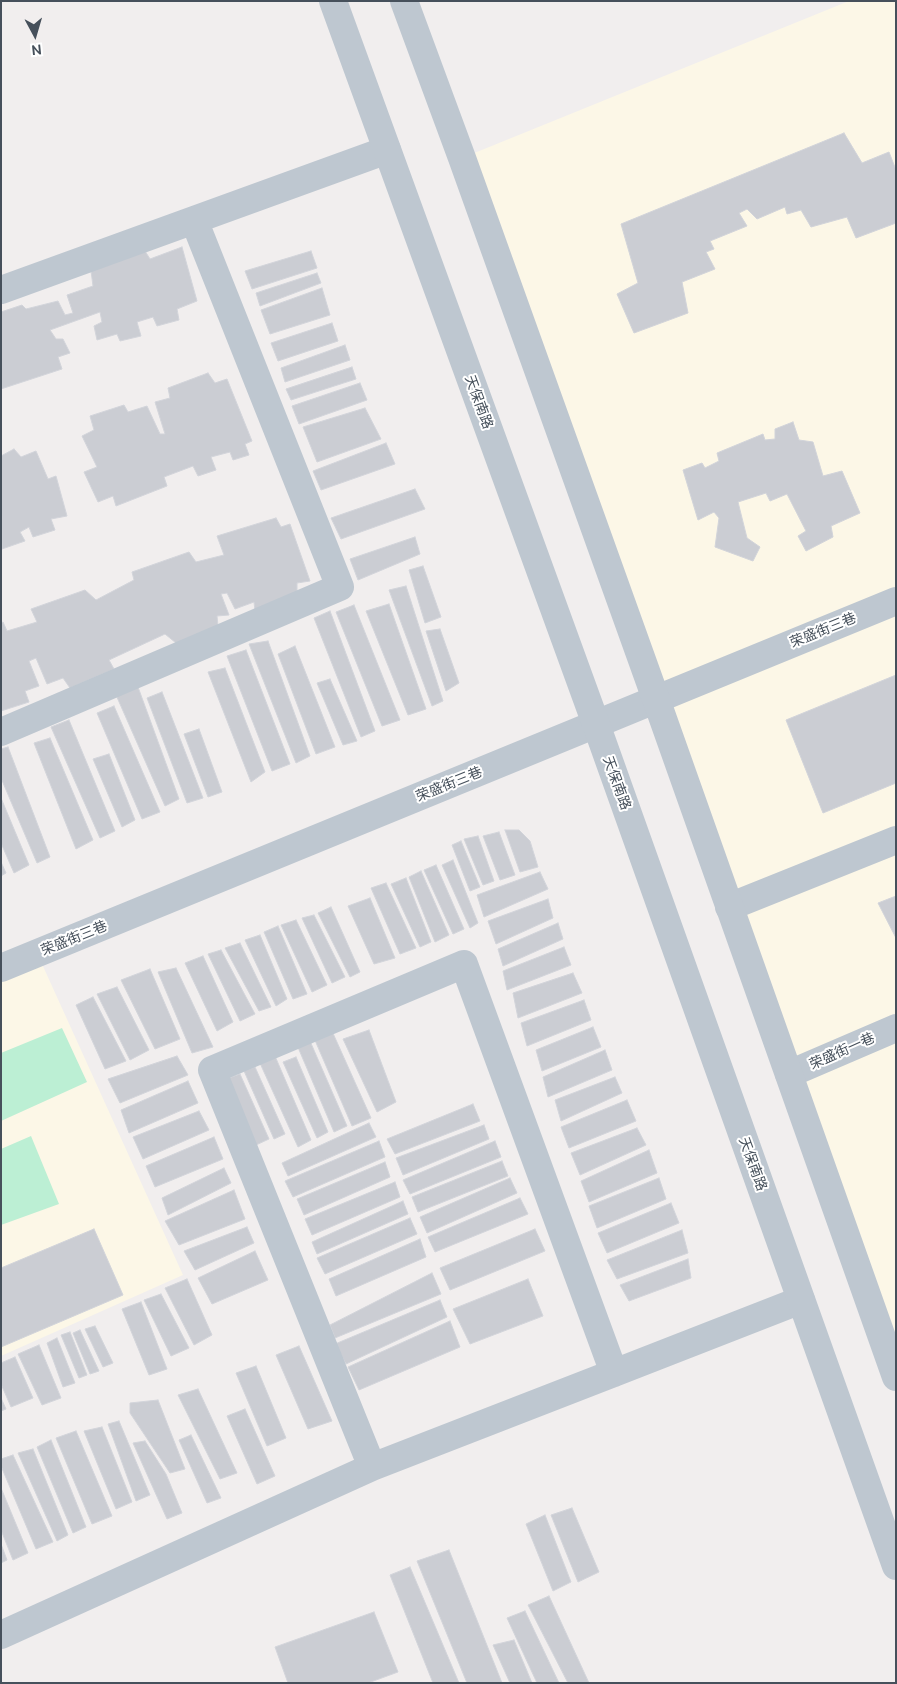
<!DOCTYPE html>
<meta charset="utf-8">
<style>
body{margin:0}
#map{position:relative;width:897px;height:1684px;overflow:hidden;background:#f1eeee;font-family:Ubuntu,sans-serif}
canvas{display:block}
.frame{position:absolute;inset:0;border:2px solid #46505b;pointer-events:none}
.north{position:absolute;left:10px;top:10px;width:50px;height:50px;-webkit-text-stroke:4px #fff;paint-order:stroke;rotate:174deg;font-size:14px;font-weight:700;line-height:20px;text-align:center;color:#46505b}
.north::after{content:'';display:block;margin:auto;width:18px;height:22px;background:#46505b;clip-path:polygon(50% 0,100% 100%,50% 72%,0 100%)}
</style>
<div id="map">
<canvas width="897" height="1684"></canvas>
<div class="frame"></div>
<div class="north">N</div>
</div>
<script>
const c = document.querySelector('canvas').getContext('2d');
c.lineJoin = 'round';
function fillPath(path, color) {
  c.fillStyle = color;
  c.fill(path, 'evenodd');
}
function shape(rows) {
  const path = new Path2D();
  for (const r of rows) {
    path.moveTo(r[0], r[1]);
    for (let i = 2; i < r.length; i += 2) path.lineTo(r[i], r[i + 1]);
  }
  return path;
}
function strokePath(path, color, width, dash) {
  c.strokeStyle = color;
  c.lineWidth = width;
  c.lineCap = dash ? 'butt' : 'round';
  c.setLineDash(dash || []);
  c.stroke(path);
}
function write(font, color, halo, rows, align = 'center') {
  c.font = font + ' Ubuntu,"Noto Sans SC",sans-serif';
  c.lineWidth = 4;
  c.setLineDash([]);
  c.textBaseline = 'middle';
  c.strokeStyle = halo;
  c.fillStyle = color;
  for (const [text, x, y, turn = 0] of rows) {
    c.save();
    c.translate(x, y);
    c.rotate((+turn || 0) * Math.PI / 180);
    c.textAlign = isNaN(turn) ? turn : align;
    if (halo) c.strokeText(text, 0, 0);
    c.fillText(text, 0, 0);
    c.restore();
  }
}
fillPath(shape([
 [849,1,896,1,896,1341,462,158],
 [37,953,183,1275,1,1356,1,968]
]), '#fcf7e7');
fillPath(shape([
 [62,1028,87,1082,1,1121,1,1053],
 [31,1136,59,1204,1,1225,1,1149]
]), '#bcefd4');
const building = shape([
 [844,133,862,163,889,152,896,170,896,223,856,238,847,217,811,227,801,210,787,214,785,207,757,219,747,209,739,213,747,226,710,241,714,249,706,252,715,269,682,282,688,313,634,333,617,294,638,283,621,224,844,133],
 [182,247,197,301,177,309,179,320,157,326,153,317,137,322,141,336,120,341,117,334,97,340,94,326,102,322,100,312,50,330,56,339,63,339,70,353,58,357,62,369,1,389,1,312,22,305,26,309,58,301,65,315,73,313,67,295,93,286,91,271,145,251,150,259,182,247],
 [311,251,317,268,252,289,245,271,311,251],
 [317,273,321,283,260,306,256,293,317,273],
 [322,288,330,315,270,334,261,310,322,288],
 [332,323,338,341,278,361,271,343,332,323],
 [345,345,350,360,285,382,281,368,345,345],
 [352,367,356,379,291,400,286,389,352,367],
 [208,373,215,383,227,379,252,441,245,444,249,455,233,460,230,452,211,457,216,470,198,476,193,466,164,477,167,486,116,506,113,496,98,502,84,472,97,467,82,436,94,430,90,416,124,405,128,412,147,406,160,434,165,434,155,402,170,398,168,388,208,373],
 [360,383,367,400,299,424,292,406,360,383],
 [365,408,381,439,317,462,303,427,365,408],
 [793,422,799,440,813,442,823,476,842,471,860,513,831,526,833,537,806,551,798,536,806,531,787,494,770,501,766,493,738,502,747,538,760,547,753,561,715,547,719,518,714,512,698,520,683,470,702,463,705,468,719,461,717,453,763,434,765,440,775,439,775,429,793,422],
 [386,443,395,464,321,490,313,471,386,443],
 [14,449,21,457,36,451,48,479,56,476,67,516,51,519,55,530,33,537,29,527,20,532,25,541,2,549,1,456,14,449],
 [415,489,425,509,341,539,331,518,415,489],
 [276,518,281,527,290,524,310,581,297,583,297,595,255,611,254,602,235,609,227,593,221,594,229,615,217,616,218,626,176,643,165,634,109,660,114,669,70,688,63,678,47,684,36,658,29,661,39,686,25,691,29,702,1,711,1,623,3,622,7,631,37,622,31,609,85,590,96,600,134,580,132,572,189,552,196,562,224,555,217,536,276,518],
 [415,537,420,554,358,580,350,559,415,537],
 [423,566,441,617,425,623,409,570,423,566],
 [406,586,443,701,432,706,389,590,406,586],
 [389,604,426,709,408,715,366,611,389,604],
 [354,605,400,720,382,726,336,612,354,605],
 [330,611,375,731,361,737,314,618,330,611],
 [440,629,459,683,446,691,426,631,440,629],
 [268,641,310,756,296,763,249,644,268,641],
 [295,646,335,747,316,754,278,654,295,646],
 [246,650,290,764,272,771,227,656,246,650],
 [225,668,265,772,251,782,208,672,225,668],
 [896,675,896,783,823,813,786,720,896,675],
 [330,679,357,741,343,745,317,683,330,679],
 [138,687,179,799,165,806,116,695,138,687],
 [162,692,203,798,187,803,147,698,162,692],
 [114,706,160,812,142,819,97,713,114,706],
 [69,720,115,831,100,838,51,727,69,720],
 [199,729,222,792,208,797,184,734,199,729],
 [50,738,93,840,76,849,34,743,50,738],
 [8,747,50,857,37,863,1,778,1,749,8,747],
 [109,754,135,820,122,827,93,759,109,754],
 [1,798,29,865,14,873,1,843,1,798],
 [505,830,519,830,530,841,538,867,520,872,505,830],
 [499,832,515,875,500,880,483,836,499,832],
 [478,836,494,881,483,885,464,839,478,836],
 [461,841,480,887,470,891,452,845,461,841],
 [453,860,478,923,470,928,442,865,453,860],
 [1,862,6,873,1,876,1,862],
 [436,865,464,929,453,934,424,870,436,865],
 [421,871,449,935,435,942,409,877,421,871],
 [540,872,548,889,484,917,477,895,540,872],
 [406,878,431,942,420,947,391,884,406,878],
 [386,883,416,948,400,954,371,888,386,883],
 [896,896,896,938,878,903,896,896],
 [370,898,395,958,374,964,348,906,370,898],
 [548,899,553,918,496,944,488,921,548,899],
 [331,907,360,972,350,977,318,913,331,907],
 [314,915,345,977,332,983,302,918,314,915],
 [296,920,327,985,312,992,281,925,296,920],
 [558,923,563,939,503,966,498,949,558,923],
 [278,926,307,994,293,999,264,932,278,926],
 [260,935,287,999,276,1006,245,940,260,935],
 [240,943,271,1007,259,1011,225,948,240,943],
 [564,947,571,965,507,990,503,971,564,947],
 [221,950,255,1014,240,1021,208,954,221,950],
 [203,956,233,1022,217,1031,185,963,203,956],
 [176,968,213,1047,192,1053,158,972,176,968],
 [150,969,180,1039,155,1049,121,980,150,969],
 [573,973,582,993,518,1018,513,993,573,973],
 [117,987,149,1050,130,1060,97,994,117,987],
 [93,997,126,1061,105,1069,76,1005,93,997],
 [584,1000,591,1020,527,1046,521,1023,584,1000],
 [593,1027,601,1047,542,1071,536,1050,593,1027],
 [369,1030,396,1102,377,1112,343,1039,369,1030],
 [332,1031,371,1118,352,1126,314,1038,332,1031],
 [310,1041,347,1126,334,1132,297,1045,310,1041],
 [605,1050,612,1070,548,1097,543,1077,605,1050],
 [177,1056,188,1075,120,1103,108,1079,177,1056],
 [275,1056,311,1140,298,1147,259,1061,275,1056],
 [296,1057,328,1132,317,1138,283,1062,296,1057],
 [255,1067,285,1134,274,1139,244,1071,255,1067],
 [240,1074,269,1139,256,1145,229,1078,240,1074],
 [615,1077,622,1093,561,1121,555,1100,615,1077],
 [188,1081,198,1103,129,1133,121,1110,188,1081],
 [627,1100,636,1121,569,1148,561,1127,627,1100],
 [473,1104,480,1121,395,1154,387,1139,473,1104],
 [199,1111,209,1130,143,1159,133,1137,199,1111],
 [369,1123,376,1137,288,1176,282,1163,369,1123],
 [484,1125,489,1139,403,1175,396,1158,484,1125],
 [637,1128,646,1145,580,1175,571,1153,637,1128],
 [214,1137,223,1159,155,1187,146,1166,214,1137],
 [379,1141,385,1157,293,1197,285,1181,379,1141],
 [495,1141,501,1157,410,1194,403,1180,495,1141],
 [649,1150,657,1173,589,1202,581,1181,649,1150],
 [502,1161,508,1176,418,1212,412,1197,502,1161],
 [385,1162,390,1177,304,1215,297,1199,385,1162],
 [224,1168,231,1183,168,1215,162,1198,224,1168],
 [510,1178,517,1193,427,1233,420,1217,510,1178],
 [659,1178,666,1199,597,1228,589,1206,659,1178],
 [395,1182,400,1197,312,1235,305,1219,395,1182],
 [234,1190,245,1219,179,1245,165,1221,234,1190],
 [520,1198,528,1214,435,1252,428,1237,520,1198],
 [403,1201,408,1214,317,1254,312,1242,403,1201],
 [671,1203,679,1223,607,1253,598,1233,671,1203],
 [410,1218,417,1234,325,1274,317,1258,410,1218],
 [247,1227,254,1243,195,1270,184,1251,247,1227],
 [94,1229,123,1295,1,1347,1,1268,94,1229],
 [535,1229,545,1251,450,1290,440,1268,535,1229],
 [682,1230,688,1253,617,1279,607,1260,682,1230],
 [420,1239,426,1257,336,1296,329,1279,420,1239],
 [255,1251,268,1280,212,1304,198,1278,255,1251],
 [688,1259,691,1278,629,1301,620,1285,688,1259],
 [432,1273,441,1294,335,1338,330,1325,432,1273],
 [187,1279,212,1335,194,1345,165,1288,187,1279],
 [528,1279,543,1316,470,1344,453,1309,528,1279],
 [161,1294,189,1348,171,1356,144,1300,161,1294],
 [440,1300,447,1317,346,1364,335,1344,440,1300],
 [141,1302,167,1369,149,1375,122,1309,141,1302],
 [450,1321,460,1347,359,1390,348,1367,450,1321],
 [95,1326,113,1363,103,1367,85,1329,95,1326],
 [80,1330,99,1371,90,1374,73,1333,80,1330],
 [70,1332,87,1375,79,1378,61,1335,70,1332],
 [57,1338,75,1383,63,1387,47,1343,57,1338],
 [39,1345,61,1398,42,1405,18,1354,39,1345],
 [299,1346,332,1421,308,1429,276,1355,299,1346],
 [15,1357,33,1398,11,1407,1,1384,1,1363,15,1357],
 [256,1366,286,1438,267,1446,236,1373,256,1366],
 [198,1389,237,1473,220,1479,178,1395,198,1389],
 [1,1398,6,1409,1,1411,1,1398],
 [158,1400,185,1469,170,1473,130,1413,130,1403,158,1400],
 [245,1409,275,1476,257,1484,227,1416,245,1409],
 [119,1421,150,1495,136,1501,108,1424,119,1421],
 [102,1427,132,1502,116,1509,84,1431,102,1427],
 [76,1431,112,1516,92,1524,56,1438,76,1431],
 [191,1435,221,1498,207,1503,179,1440,191,1435],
 [51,1440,86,1527,73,1533,37,1447,51,1440],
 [145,1441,166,1474,182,1513,167,1519,133,1443,145,1441],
 [33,1449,68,1535,57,1541,18,1453,33,1449],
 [13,1455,53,1542,36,1549,1,1466,1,1459,13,1455],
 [1,1488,28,1553,13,1560,1,1530,1,1488],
 [572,1508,599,1572,578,1582,551,1515,572,1508],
 [545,1515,571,1582,553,1591,526,1524,545,1515],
 [1,1544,7,1560,1,1563,1,1544],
 [449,1550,502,1683,467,1683,417,1561,449,1550],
 [410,1567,459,1683,433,1683,390,1575,410,1567],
 [549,1596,589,1683,568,1683,528,1605,549,1596],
 [525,1611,559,1683,537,1683,507,1618,525,1611],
 [374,1612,398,1672,368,1683,288,1683,275,1647,374,1612],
 [514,1640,532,1683,510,1683,493,1645,514,1640]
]);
fillPath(building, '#cbcdd3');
strokePath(building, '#d2d4da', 1);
strokePath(shape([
 [1,290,387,150],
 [1,732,340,587,194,220],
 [729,907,896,840],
 [1,968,896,601],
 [789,1074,896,1028],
 [614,1373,464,964,212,1070,372,1467,614,1373,801,1300],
 [1,1635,372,1467]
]), '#bec7d0', 28);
strokePath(shape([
 [333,1,596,724,896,1566],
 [404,1,462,158,656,699,896,1377]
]), '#bec7d0', 28);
write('14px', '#46505b', '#fff', [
 ["天保南路",479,402,70],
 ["荣盛街三巷",823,630,-22],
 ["天保南路",617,783,70],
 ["荣盛街三巷",449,784,-22],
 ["荣盛街三巷",74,938,-22],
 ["荣盛街一巷",842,1051,-24],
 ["天保南路",753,1164,70]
]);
</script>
